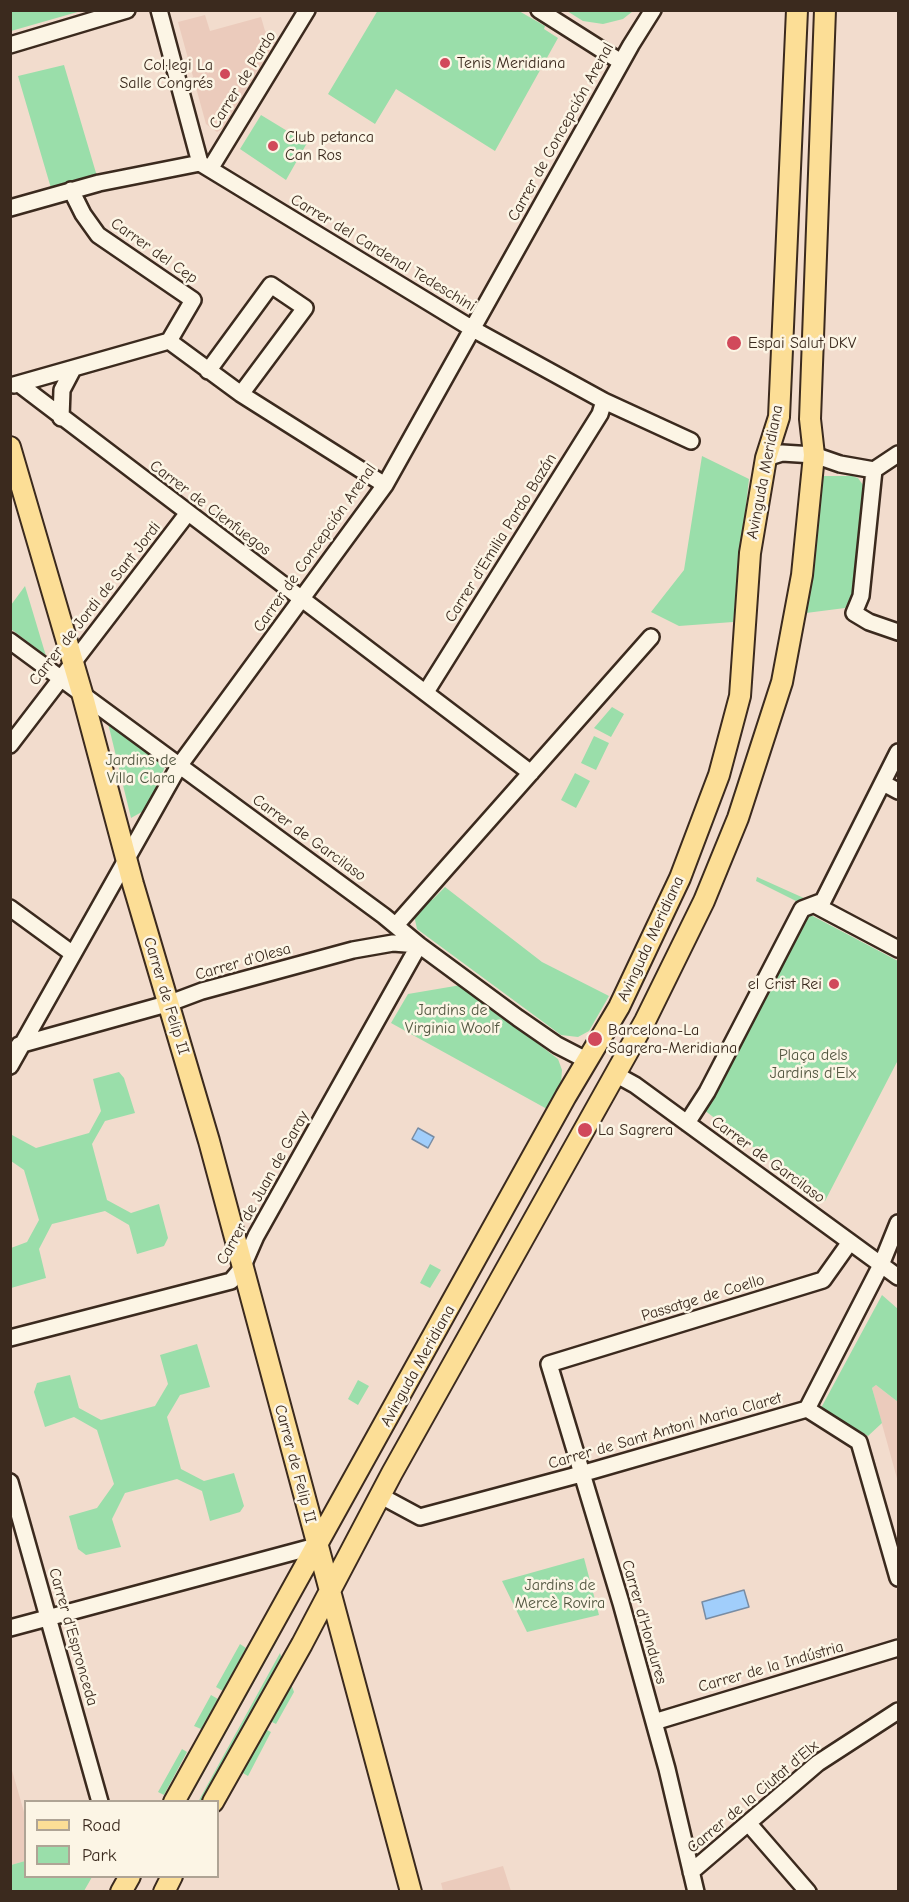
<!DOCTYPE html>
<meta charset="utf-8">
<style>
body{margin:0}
#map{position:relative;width:909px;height:1902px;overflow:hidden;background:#f2dccd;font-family:"Comic Neue",sans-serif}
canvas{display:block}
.frame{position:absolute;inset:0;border:12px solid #3b2a1e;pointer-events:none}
.legend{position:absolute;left:24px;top:1800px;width:195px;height:78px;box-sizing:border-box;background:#fcf5e5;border:2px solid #afa495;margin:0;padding:8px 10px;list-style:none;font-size:18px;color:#3b2a1e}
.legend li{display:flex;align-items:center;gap:12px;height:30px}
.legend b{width:30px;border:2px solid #afa495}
</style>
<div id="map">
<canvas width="909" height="1902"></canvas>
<div class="frame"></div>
<ul class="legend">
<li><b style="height:8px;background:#fcde96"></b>Road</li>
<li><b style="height:16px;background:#9adeaa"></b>Park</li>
</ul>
</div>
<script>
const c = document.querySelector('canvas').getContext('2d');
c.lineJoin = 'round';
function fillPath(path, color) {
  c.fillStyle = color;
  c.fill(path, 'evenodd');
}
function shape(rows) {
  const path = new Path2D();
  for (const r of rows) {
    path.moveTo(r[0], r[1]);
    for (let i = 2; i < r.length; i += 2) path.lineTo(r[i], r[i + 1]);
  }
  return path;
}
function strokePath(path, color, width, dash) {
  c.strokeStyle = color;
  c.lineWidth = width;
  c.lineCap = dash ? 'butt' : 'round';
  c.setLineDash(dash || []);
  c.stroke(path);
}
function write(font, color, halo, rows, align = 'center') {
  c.font = font + ' "Comic Neue",sans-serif';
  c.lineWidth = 5;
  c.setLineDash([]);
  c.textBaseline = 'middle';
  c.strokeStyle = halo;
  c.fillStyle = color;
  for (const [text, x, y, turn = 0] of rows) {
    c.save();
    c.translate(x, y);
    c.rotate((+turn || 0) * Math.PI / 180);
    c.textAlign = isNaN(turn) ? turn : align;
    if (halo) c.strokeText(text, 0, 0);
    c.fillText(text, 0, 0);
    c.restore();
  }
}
fillPath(shape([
 [205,15,210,31,261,17,265,31,278,39,224,128,217,132,206,124,178,22],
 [876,1385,898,1402,898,1482,872,1388],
 [11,1767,26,1819,25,1861,11,1865],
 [503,1866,511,1891,443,1891,441,1883]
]), '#ebcbbc');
fillPath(shape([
 [11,10,81,10,81,11,11,31],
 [378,10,519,11,545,26,544,29,558,38,495,151,396,89,375,124,328,94],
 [567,11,633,11,623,19,603,24,583,21],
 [64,65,99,183,53,195,18,76],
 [261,115,307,143,286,180,240,149],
 [702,456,749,479,733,622,679,626,651,612,684,570],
 [821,476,852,476,858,478,863,485,852,596,845,608,806,613,804,610],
 [25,586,46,656,11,629,11,605],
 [612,707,624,714,611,737,594,728],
 [107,719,167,762,147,809,131,818],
 [594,736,609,743,596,770,581,763],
 [575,773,590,781,576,808,561,800],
 [757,877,806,899,798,902,756,881],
 [445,887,542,962,609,996,589,1031,578,1037,561,1035,417,929,414,915,429,897,432,900],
 [807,913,898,961,898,1060,825,1201,704,1110],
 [461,985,558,1059,562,1070,561,1083,547,1109,391,1023,408,994],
 [119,1072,124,1078,135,1113,105,1121,92,1144,107,1200,131,1213,159,1204,168,1238,164,1246,137,1254,129,1225,105,1211,52,1224,39,1249,46,1278,11,1288,11,1248,27,1242,39,1220,24,1170,11,1161,11,1130,12,1135,36,1148,89,1133,101,1111,93,1079],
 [430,1264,441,1270,430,1288,420,1283],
 [882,1295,898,1309,898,1402,876,1385,872,1388,882,1423,868,1436,821,1408],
 [197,1344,210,1387,180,1395,167,1417,181,1469,204,1481,234,1473,244,1506,240,1512,210,1521,202,1491,177,1479,125,1493,112,1519,121,1547,86,1555,78,1549,69,1516,97,1508,114,1484,97,1430,74,1417,45,1427,34,1392,37,1383,70,1375,79,1408,101,1420,155,1406,168,1384,160,1355],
 [358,1380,369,1386,358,1405,348,1399],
 [584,1558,599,1615,527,1632,502,1581],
 [275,1634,277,1641,188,1801,183,1799],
 [240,1644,246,1648,223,1691,216,1687],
 [280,1653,282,1659,204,1801,198,1802],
 [291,1684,294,1692,276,1724,270,1721],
 [211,1695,218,1699,201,1729,194,1726],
 [265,1729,271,1732,248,1776,241,1772],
 [182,1749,187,1752,164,1795,158,1792],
 [25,1861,26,1876,92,1877,84,1891,11,1891,11,1865]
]), '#9adeaa');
const water = shape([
 [418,1128,434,1137,428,1148,412,1139,418,1128],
 [744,1590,749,1607,706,1619,702,1602,744,1590]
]);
fillPath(water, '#a1cefb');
strokePath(water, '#788ca3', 1.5);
const minor = shape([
 [159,10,200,163,471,328,604,401,691,441],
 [539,10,621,62],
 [10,45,127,10],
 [210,169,307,10],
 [71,190,83,214,98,235,193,300,169,341],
 [10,208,99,183,200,163],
 [208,371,271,285,305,308,241,394],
 [19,384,531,773],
 [14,385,169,341,241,394,385,485],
 [61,418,62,390,73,369],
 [766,458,782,453,814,455,840,464,874,470,898,454],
 [874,470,861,596,854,613,869,622,898,632],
 [10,641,384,916,419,945,518,1018,557,1045,588,1061],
 [426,692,600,414,604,401],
 [10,745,187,514],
 [883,783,898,791],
 [815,905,898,949],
 [10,908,73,954],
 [396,925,651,637],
 [19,1045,170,1003,202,991,353,950,393,943,419,945],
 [10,1066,179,766,385,485,631,45,653,10],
 [615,1074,635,1085,898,1277],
 [687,1123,707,1092,802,909,823,901,898,752],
 [10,1338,231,1281,242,1268,256,1236,419,945],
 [807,1409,859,1442,898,1578],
 [10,1482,100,1802],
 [381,1496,420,1517,581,1474,807,1409,881,1265,898,1223],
 [10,1628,316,1546],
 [654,1722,898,1648],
 [749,1824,808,1892],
 [691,1872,818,1763,898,1711],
 [696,1892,667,1769,621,1603,549,1364,823,1280,850,1242]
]);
const major = shape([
 [10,447,82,693,133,884,209,1141,411,1892],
 [174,1802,566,1096,619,1007,680,878,719,775,740,696,750,553,766,458,779,417,797,10],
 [213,1802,302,1644,392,1473,645,1021,704,901,738,818,782,682,802,575,814,455,810,419,825,10],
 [121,1892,130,1876],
 [164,1892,172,1876]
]);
strokePath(minor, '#3b2a1e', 20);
strokePath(major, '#3b2a1e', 24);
strokePath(minor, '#fcf5e5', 15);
strokePath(major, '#fcde96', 20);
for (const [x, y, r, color] of [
 [445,63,6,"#d1495b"],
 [225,74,6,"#d1495b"],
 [273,146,6,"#d1495b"],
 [734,343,8,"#d1495b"],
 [834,984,6,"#d1495b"],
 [595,1039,8,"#d1495b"],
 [585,1130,8,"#d1495b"]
]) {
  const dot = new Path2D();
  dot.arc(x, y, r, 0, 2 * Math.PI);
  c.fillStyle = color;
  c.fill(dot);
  strokePath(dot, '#fcf5e5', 2);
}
write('16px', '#3b2a1e', '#fcf5e5', [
 ["Tenis Meridiana",457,63],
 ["Col·legi La",213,65,"right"],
 ["Salle Congrés",213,83,"right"],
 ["Club petanca",285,137],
 ["Can Ros",285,155],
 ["Espai Salut DKV",748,343],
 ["el Crist Rei",822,984,"right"],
 ["Barcelona-La",608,1030],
 ["Sagrera-Meridiana",608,1048],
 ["La Sagrera",598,1130]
], 'left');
write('16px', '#3b2a1e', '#fcf5e5', [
 ["Carrer de Pardo",243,80,-58],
 ["Carrer de Concepción Arenal",561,132,-61],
 ["Carrer del Cep",154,251,35],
 ["Carrer del Cardenal Tedeschini",383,253,31],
 ["Avinguda Meridiana",765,472,-79],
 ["Carrer de Cienfuegos",210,508,37],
 ["Carrer d'Emilia Pardo Bazán",501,538,-58],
 ["Carrer de Concepción Arenal",315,548,-55],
 ["Carrer de Jordi de Sant Jordi",95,604,-52],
 ["Carrer de Garcilaso",309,838,36],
 ["Avinguda Meridiana",651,939,-65],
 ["Carrer d'Olesa",243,962,-16],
 ["Carrer de Felip II",166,996,73],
 ["Carrer de Garcilaso",768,1160,36],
 ["Carrer de Juan de Garay",263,1188,-61],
 ["Passatge de Coello",703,1298,-17],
 ["Avinguda Meridiana",418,1366,-61],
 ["Carrer de Sant Antoni Maria Claret",665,1431,-16],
 ["Carrer de Felip II",295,1464,75],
 ["Carrer d'Hondures",644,1622,74],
 ["Carrer d'Espronceda",73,1637,74],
 ["Carrer de la Indústria",771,1667,-16],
 ["Carrer de la Ciutat d'Elx",753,1797,-40]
]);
write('16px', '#535741', '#fcf5e5', [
 ["Jardins de",141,760],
 ["Villa Clara",141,778],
 ["Jardins de",452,1010],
 ["Virginia Woolf",452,1028],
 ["Plaça dels",813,1055],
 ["Jardins d'Elx",813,1073],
 ["Jardins de",560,1585],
 ["Mercè Rovira",560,1603]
]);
</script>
